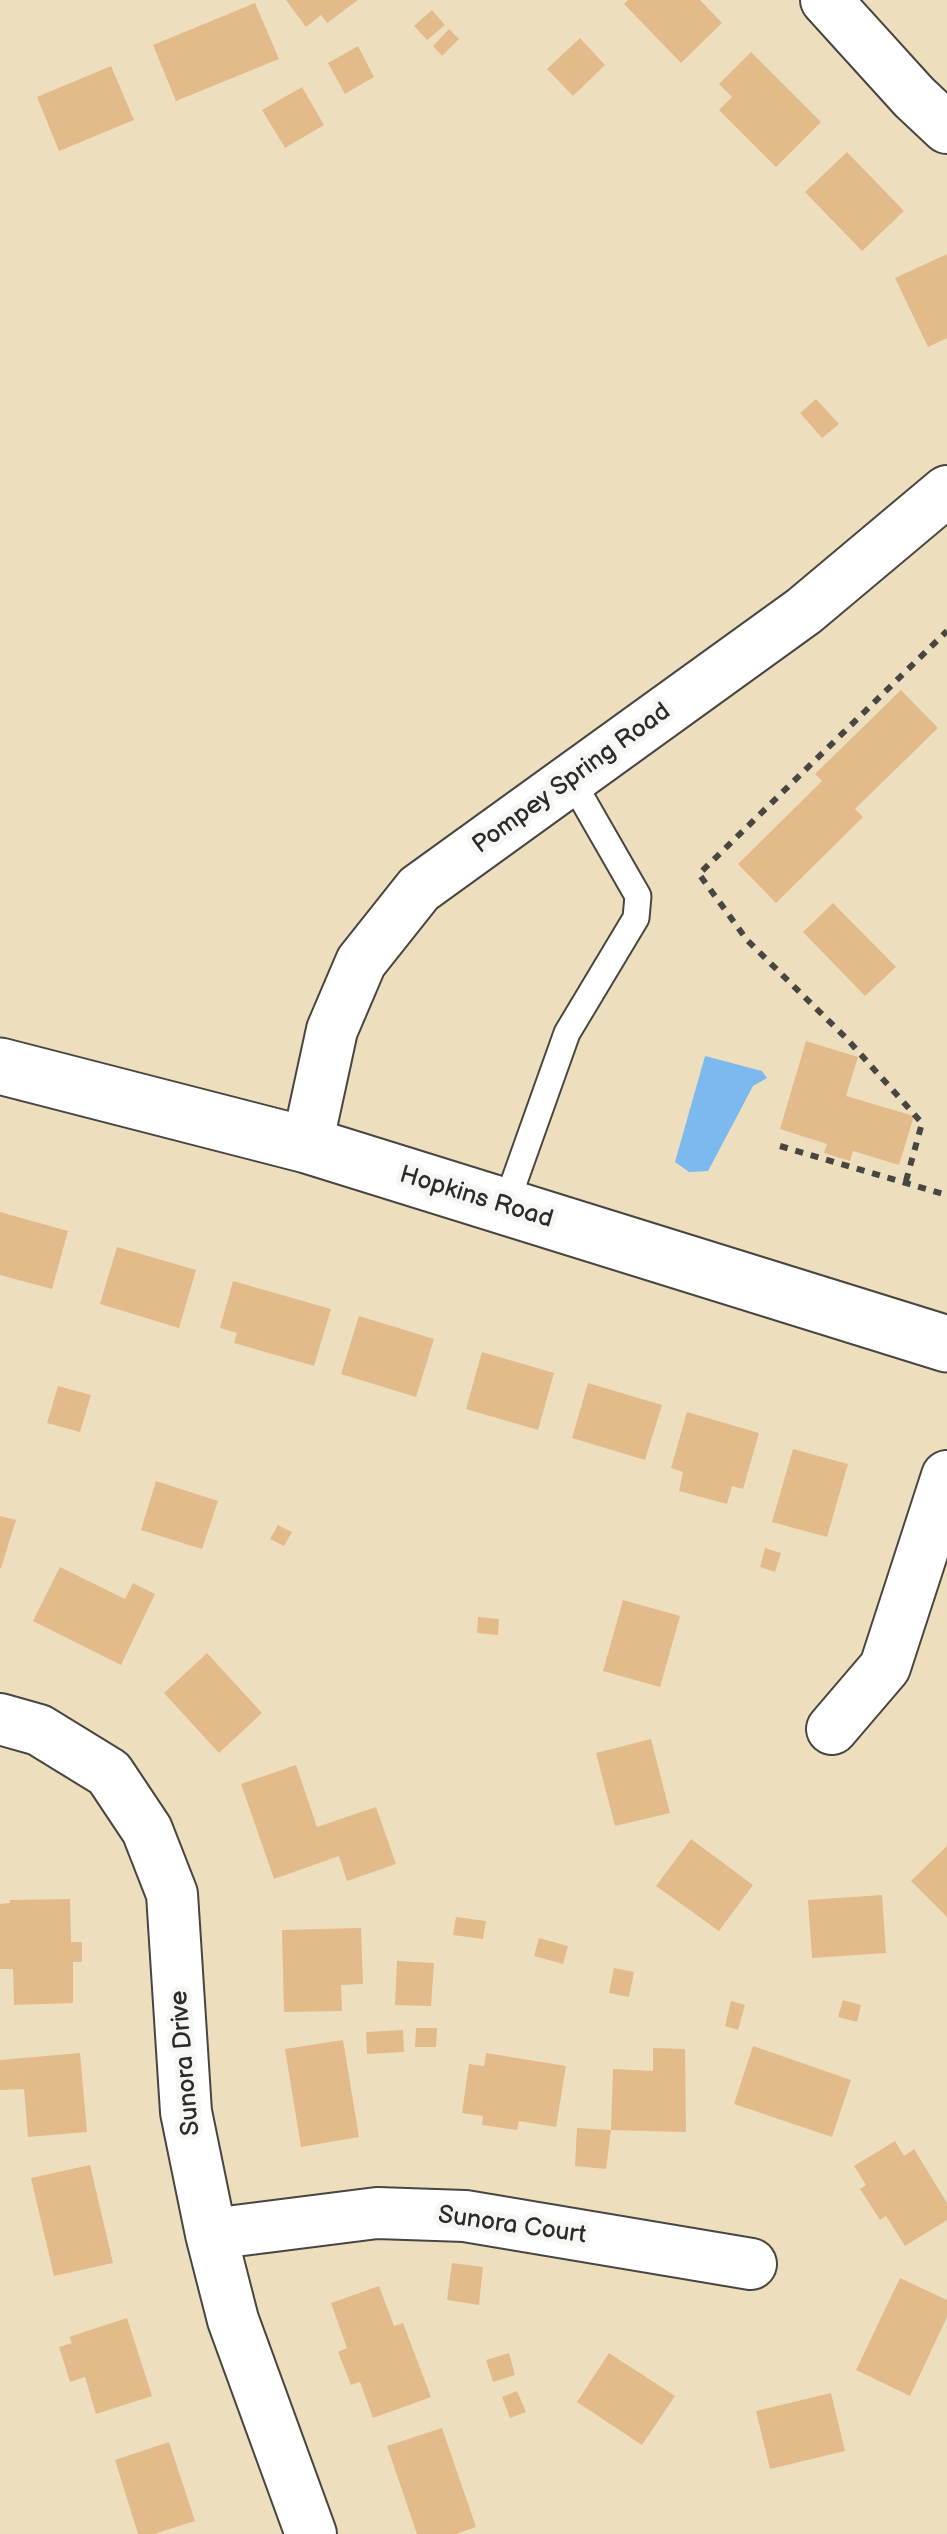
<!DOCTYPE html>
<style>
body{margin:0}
canvas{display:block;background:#eddfbd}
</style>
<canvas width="947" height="2534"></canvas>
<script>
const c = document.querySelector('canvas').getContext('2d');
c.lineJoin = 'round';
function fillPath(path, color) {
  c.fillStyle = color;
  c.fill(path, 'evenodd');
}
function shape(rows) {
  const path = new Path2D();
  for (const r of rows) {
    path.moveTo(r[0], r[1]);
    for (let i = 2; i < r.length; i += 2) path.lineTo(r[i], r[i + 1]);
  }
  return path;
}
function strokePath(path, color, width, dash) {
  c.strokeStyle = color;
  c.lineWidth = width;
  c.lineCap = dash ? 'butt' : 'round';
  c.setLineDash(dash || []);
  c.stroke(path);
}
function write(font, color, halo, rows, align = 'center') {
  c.font = font + ' "Balsamiq Sans",sans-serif';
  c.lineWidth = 10;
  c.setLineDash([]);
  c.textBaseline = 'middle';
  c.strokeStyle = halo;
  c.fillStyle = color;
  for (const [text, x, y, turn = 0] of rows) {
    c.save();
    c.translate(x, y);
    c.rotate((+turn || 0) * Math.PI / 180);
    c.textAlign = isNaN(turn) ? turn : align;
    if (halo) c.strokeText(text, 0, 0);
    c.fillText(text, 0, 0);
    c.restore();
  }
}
fillPath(shape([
 [705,1056,762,1071,767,1078,753,1086,708,1171,689,1172,675,1162]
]), '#7cb9ef');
fillPath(shape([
 [286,0,358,0,327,23,321,15,306,27],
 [628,0,700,0,722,23,681,63,624,4],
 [255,3,279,59,176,101,153,45],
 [432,10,445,25,427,40,414,26],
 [449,29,459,39,442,56,433,46],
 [580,38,605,65,573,96,547,69],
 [358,46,374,77,345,94,328,63],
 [751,52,821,122,776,167,719,110,732,97,719,84],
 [111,66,134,120,59,151,37,97],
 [302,87,324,125,285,148,262,110],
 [847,152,904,211,862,251,805,192],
 [947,254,947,338,928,347,895,278],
 [816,399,839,424,822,438,800,413],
 [901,690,938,728,855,809,863,817,776,903,738,864,822,781,815,774],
 [833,903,896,967,865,996,803,932],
 [806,1041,858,1057,846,1096,914,1116,899,1165,853,1151,850,1161,824,1153,827,1144,780,1129],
 [0,1212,68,1231,52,1289,0,1275],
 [117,1247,196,1270,179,1328,100,1304],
 [233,1281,331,1309,314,1366,234,1343,237,1333,220,1328],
 [359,1316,434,1339,416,1397,341,1374],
 [482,1352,554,1373,538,1430,466,1409],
 [588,1383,662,1405,645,1460,572,1438],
 [58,1386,91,1395,80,1432,47,1423],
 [687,1412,759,1433,743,1489,732,1486,727,1504,679,1491,683,1472,671,1468],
 [793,1449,848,1464,827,1537,772,1522],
 [156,1481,218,1501,202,1549,141,1530],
 [0,1516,16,1520,1,1568,0,1568],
 [278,1525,292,1532,284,1546,270,1539],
 [765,1548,781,1553,775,1572,760,1567],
 [60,1567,125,1599,133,1583,155,1594,121,1665,33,1621],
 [623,1600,680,1616,660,1687,603,1671],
 [478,1617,499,1619,498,1635,477,1633],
 [207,1653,262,1713,219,1753,164,1693],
 [651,1739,670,1813,615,1826,596,1753],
 [296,1765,317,1827,376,1807,396,1864,347,1881,339,1856,274,1879,241,1784],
 [691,1839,753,1885,719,1931,656,1886],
 [947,1846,947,1917,911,1881],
 [882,1895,886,1953,812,1958,808,1900],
 [70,1899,71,1942,82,1942,82,1962,73,1962,73,2003,14,2005,13,1969,0,1969,0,1904,10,1903,10,1900],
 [456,1917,486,1921,483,1939,453,1935],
 [361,1928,363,1984,341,1985,342,2011,284,2012,282,1930],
 [539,1938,568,1946,563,1964,534,1956],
 [397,1961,434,1963,431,2006,395,2005],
 [614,1968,634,1972,629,1997,609,1993],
 [843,2000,861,2005,857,2022,838,2017],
 [731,2001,745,2005,738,2030,725,2026],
 [416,2028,437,2028,436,2047,415,2047],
 [403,2030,404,2052,367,2054,366,2032],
 [343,2040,359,2137,301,2147,285,2049],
 [753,2046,851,2080,832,2137,734,2104],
 [653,2048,685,2049,686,2132,611,2130,613,2069,653,2071],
 [80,2053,87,2132,28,2137,24,2089,0,2090,0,2060],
 [486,2053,566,2066,556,2127,519,2121,517,2130,482,2125,483,2116,462,2113,469,2064,484,2066],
 [577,2128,611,2130,606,2169,575,2166],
 [895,2141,904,2156,914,2149,947,2203,947,2220,905,2246,886,2216,880,2220,860,2189,866,2185,854,2166],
 [90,2165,113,2263,54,2276,31,2178],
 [452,2263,483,2267,479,2305,447,2300],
 [900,2278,947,2300,947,2317,910,2396,856,2370],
 [379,2286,394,2326,403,2323,431,2397,373,2418,360,2382,351,2385,338,2352,347,2348,331,2303],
 [127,2318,152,2396,96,2414,85,2377,70,2382,59,2347,72,2343,69,2337],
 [509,2353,515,2375,493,2382,486,2360],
 [609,2353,675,2396,642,2445,577,2402],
 [517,2391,526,2412,510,2418,502,2397],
 [831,2393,845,2451,770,2469,756,2411],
 [442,2428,476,2527,456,2534,417,2534,387,2446],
 [169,2442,195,2521,154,2534,138,2534,115,2460]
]), '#e3bb8a');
const lane = shape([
 [505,1207,567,1033,636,918,638,896,572,781]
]);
const street = shape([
 [826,0,914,97,947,128],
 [307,1145,332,1030,361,962,419,889,804,611,947,491],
 [0,1719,39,1730,109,1773,147,1830,172,1894,186,2112,211,2234,233,2320,311,2534],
 [832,1729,885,1667,947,1476],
 [211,2234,377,2213,465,2216,751,2264]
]);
const secondary = shape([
 [0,1066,307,1145,947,1344]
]);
strokePath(lane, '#484641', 29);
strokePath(street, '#484641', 54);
strokePath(secondary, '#484641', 59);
strokePath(shape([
 [780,1146,947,1195],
 [906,1181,922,1123,847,1039,747,940,699,874,947,631]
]), '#484641', 6, [8, 8]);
strokePath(lane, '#fff', 25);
strokePath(street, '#fff', 50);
strokePath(secondary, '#fff', 55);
write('25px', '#2b2b2b', '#f6f6f2', [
 ["Pompey Spring Road",572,779,-36],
 ["Hopkins Road",476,1198,17],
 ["Sunora Drive",186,2063,-95],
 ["Sunora Court",512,2226,8]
]);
</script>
